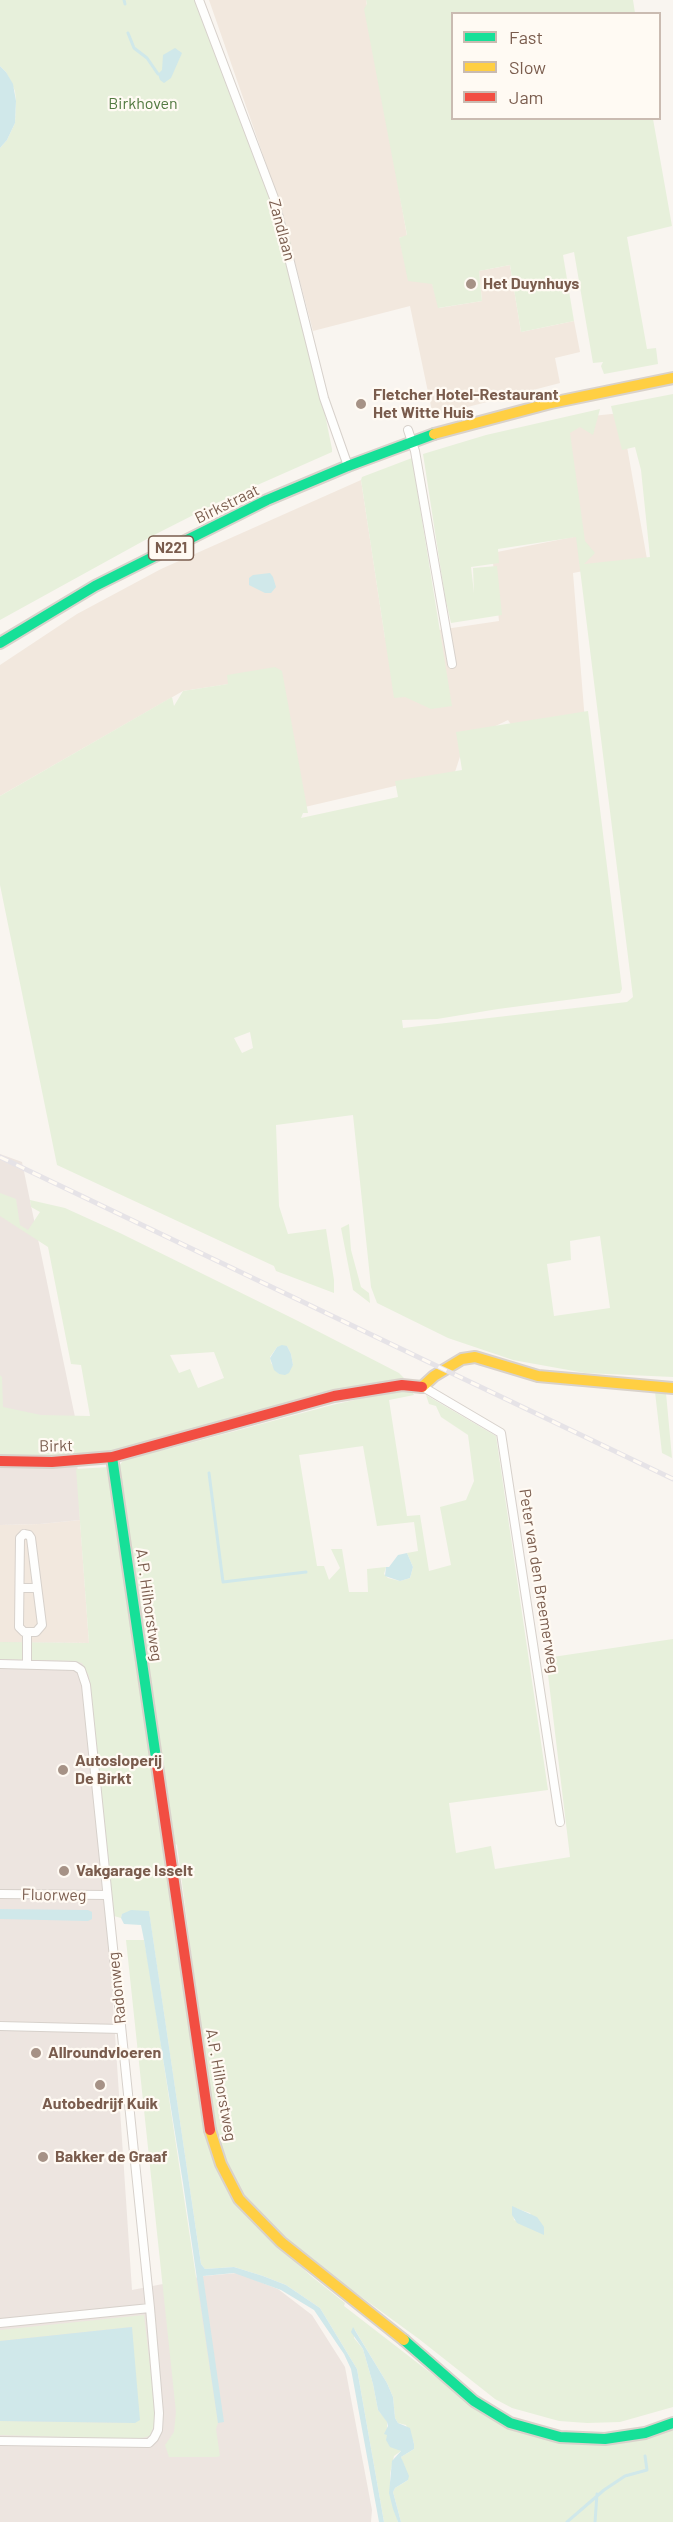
<!DOCTYPE html>
<style>
body{margin:0}
#map{position:relative;width:673px;height:2522px;overflow:hidden;background:#f9f5f0;font-family:Barlow,sans-serif}
canvas{display:block}
.legend{position:absolute;left:451px;top:12px;width:210px;height:108px;box-sizing:border-box;background:#fffaf3;border:2px solid #cabbb1;margin:0;padding:8px 10px;list-style:none;font-size:18px;color:#7a5c4d}
.legend li{display:flex;align-items:center;gap:12px;height:30px}
.legend b{width:30px;border:2px solid #cabbb1}
</style>
<div id="map">
<canvas width="673" height="2522"></canvas>
<ul class="legend">
<li><b style="height:8px;background:#16e098"></b>Fast</li>
<li><b style="height:8px;background:#ffcf43"></b>Slow</li>
<li><b style="height:8px;background:#f24e42"></b>Jam</li>
</ul>
</div>
<script>
const c = document.querySelector('canvas').getContext('2d');
c.lineJoin = 'round';
function fillPath(path, color) {
  c.fillStyle = color;
  c.fill(path, 'evenodd');
}
function shape(rows) {
  const path = new Path2D();
  for (const r of rows) {
    path.moveTo(r[0], r[1]);
    for (let i = 2; i < r.length; i += 2) path.lineTo(r[i], r[i + 1]);
  }
  return path;
}
function strokePath(path, color, width, dash) {
  c.strokeStyle = color;
  c.lineWidth = width;
  c.lineCap = dash ? 'butt' : 'round';
  c.setLineDash(dash || []);
  c.stroke(path);
}
function write(font, color, halo, rows, align = 'center') {
  c.font = font + ' Barlow,sans-serif';
  c.lineWidth = 4.5;
  c.setLineDash([]);
  c.textBaseline = 'middle';
  c.strokeStyle = halo;
  c.fillStyle = color;
  for (const [text, x, y, turn = 0] of rows) {
    c.save();
    c.translate(x, y);
    c.rotate((+turn || 0) * Math.PI / 180);
    c.textAlign = isNaN(turn) ? turn : align;
    if (halo) c.strokeText(text, 0, 0);
    c.fillText(text, 0, 0);
    c.restore();
  }
}
fillPath(shape([
 [209,0,366,0,407,236,399,238,432,283,439,308,482,301,479,271,510,265,521,332,574,321,580,352,555,358,560,383,433,416,410,306,313,331,278,198],
 [621,413,647,559,573,573,586,734,524,745,508,720,465,741,455,772,292,810,228,675,229,684,183,691,0,796,0,665,77,614,161,569,361,480,385,638,499,621,492,553,573,537,558,423,573,418],
 [80,1520,89,1643,0,1642,0,1525,40,1524]
]), '#f2e8de');
fillPath(shape([
 [0,1154,22,1162,75,1417,80,1520,40,1524,0,1525],
 [0,1642,89,1643,132,2290,204,2276,237,2273,278,2289,312,2315,345,2367,372,2510,371,2522,0,2522]
]), '#ede5e0');
fillPath(shape([
 [0,0,195,0,240,121,288,231,332,449,332,452,219,502,156,534,0,620,0,148,7,140,15,123,16,101,15,91,6,72,0,66],
 [366,0,633,0,635,13,452,14,452,118,653,119,672,226,627,237,647,349,656,348,658,364,604,374,601,366,603,362,593,363,574,252,563,255,574,321,521,332,510,265,479,271,482,301,438,308,432,284,408,281,399,238,407,235,364,9,367,4],
 [673,394,673,1377,585,1373,513,1360,448,1338,377,1303,371,1287,353,1115,276,1125,279,1206,288,1234,326,1229,334,1280,334,1293,276,1271,274,1266,57,1165,0,885,0,796,172,697,174,706,183,691,228,684,227,675,275,667,282,671,308,813,303,813,301,818,398,797,395,781,462,770,456,732,588,711,622,989,620,993,498,1009,437,1019,402,1020,403,1028,627,1002,633,997,576,537,498,549,499,563,471,567,474,593,473,568,497,566,502,615,451,623,445,597,423,454,486,435,600,409,593,435,580,427,570,433,585,541,595,553,584,564,650,557,641,470,635,447,622,450,611,406],
 [250,1032,253,1048,242,1053,234,1038],
 [600,1236,610,1308,554,1316,547,1264,571,1260,570,1241],
 [412,458,452,706,431,709,405,697,394,698,361,480,362,477],
 [0,1193,16,1199,20,1225,28,1230,40,1212,31,1207,30,1200,65,1208,120,1233,296,1320,399,1373,404,1378,363,1385,111,1451,42,1457,0,1456,0,1375,2,1377,3,1407,41,1415,90,1416,81,1365,71,1364,48,1247,0,1216],
 [287,1346,291,1354,293,1365,286,1374,279,1374,271,1363,270,1357,277,1347],
 [214,1352,224,1378,198,1388,190,1369,179,1373,170,1355],
 [349,1224,351,1250,361,1287,369,1293,370,1303,353,1290,341,1228],
 [399,1390,411,1390,414,1395,389,1400,407,1516,420,1515,429,1571,451,1565,440,1507,466,1500,474,1481,468,1435,441,1417,436,1406,429,1404,426,1395,496,1436,548,1790,449,1803,456,1853,491,1846,495,1869,570,1857,546,1658,673,1639,673,2407,620,2422,587,2423,559,2421,512,2408,495,2399,419,2339,323,2269,267,2222,249,2202,234,2180,224,2159,214,2126,177,1845,171,1840,119,1466,125,1458,172,1448,332,1405],
 [363,1446,377,1526,414,1522,418,1551,407,1553,413,1567,410,1578,400,1581,388,1578,384,1574,386,1567,367,1569,368,1592,349,1592,342,1549,331,1549,340,1568,329,1580,324,1566,317,1566,299,1455],
 [512,2207,530,2213,538,2231,514,2220],
 [655,1392,666,1393,672,1458,662,1453],
 [109,1467,214,2161,228,2188,256,2225,311,2276,345,2303,344,2306,485,2415,502,2424,544,2438,587,2444,620,2443,642,2439,673,2428,673,2522,401,2522,393,2492,395,2488,408,2480,401,2457,414,2449,414,2443,406,2425,398,2423,395,2418,393,2397,387,2383,355,2330,354,2338,363,2349,373,2384,378,2410,387,2421,387,2434,401,2451,394,2456,390,2474,390,2493,398,2522,384,2522,357,2369,320,2308,286,2285,263,2276,234,2267,205,2269,201,2264,149,1912,122,1914,121,1918,114,1916,89,1676,82,1663,73,1661,0,1659,0,1642,89,1643,76,1469],
 [126,1940,144,1940,150,1972,218,2423,216,2429,220,2456,217,2457,169,2457,165,2445,174,2432,176,2412],
 [144,2315,155,2409,155,2423,150,2436,137,2439,0,2435,0,2421,135,2423,132,2327,0,2341,0,2330]
]), '#e7f0db');
fillPath(shape([
 [175,48,182,53,171,78,164,83,160,80,158,74,162,70,163,55],
 [0,66,6,72,13,84,16,101,15,123,7,140,0,148],
 [270,573,273,577,276,587,271,593,265,593,249,585,249,578,253,575],
 [282,1345,287,1346,291,1354,293,1365,289,1373,285,1375,279,1374,274,1370,270,1358,277,1347],
 [407,1553,413,1567,410,1578,400,1581,385,1576,386,1567,389,1567,398,1555],
 [0,1909,88,1910,92,1912,92,1919,88,1921,0,1919],
 [131,1910,149,1911,201,2264,205,2269,234,2267,263,2276,286,2285,320,2308,357,2369,384,2522,379,2522,351,2369,344,2354,314,2310,281,2290,234,2273,203,2276,224,2422,218,2423,183,2183,144,1940,141,1925,124,1924,121,1918,122,1914],
 [512,2206,537,2217,544,2227,544,2235,517,2223,512,2215],
 [132,2327,140,2420,135,2423,0,2421,0,2341],
 [353,2327,387,2383,393,2397,395,2418,398,2423,410,2428,414,2444,414,2449,401,2457,409,2476,408,2480,395,2488,393,2492,401,2522,398,2522,393,2509,389,2493,392,2461,401,2451,390,2447,386,2440,387,2435,384,2434,388,2426,387,2422,378,2410,373,2384,363,2349,351,2332]
]), '#d0e8ea');
strokePath(shape([
 [124,0,125,4],
 [128,33,134,48,147,58,158,74],
 [209,1473,223,1582,306,1572],
 [567,2522,604,2490,625,2476,647,2470,645,2456],
 [595,2522,597,2494]
]), '#d0e8ea', 3);
const street = shape([
 [199,0,274,198,324,398,348,466],
 [408,430,415,451,452,664],
 [423,1387,501,1433,560,1822],
 [24,1534,29,1535,31,1538,42,1625,36,1632,24,1632,19,1627,20,1538,24,1534],
 [20,1588,37,1588],
 [0,1664,75,1666,81,1670,86,1685,150,2308],
 [27,1664,27,1632],
 [0,1894,107,1895],
 [0,2026,121,2029],
 [0,2323,150,2308,159,2413,158,2430,154,2438,149,2443,0,2441]
]);
const fast = shape([
 [0,643,95,586,267,500,348,466,434,434],
 [112,1457,157,1765],
 [404,2340,474,2401,510,2423,560,2437,605,2439,645,2433,673,2423]
]);
const slow = shape([
 [434,434,551,403,673,378],
 [422,1387,434,1376,462,1359,475,1357,538,1376,673,1388],
 [210,2130,221,2164,239,2199,281,2242,404,2340]
]);
const jam = shape([
 [0,1461,52,1462,112,1457,334,1396,402,1385,422,1387],
 [157,1765,210,2130]
]);
strokePath(street, '#d7d1cb', 10);
strokePath(fast, '#d9d2cb', 14);
strokePath(slow, '#d9d2cb', 14);
strokePath(jam, '#d9d2cb', 14);
strokePath(street, '#fefefd', 8);
strokePath(fast, '#16e098', 10);
strokePath(slow, '#ffcf43', 10);
strokePath(jam, '#f24e42', 10);
const rail = shape([
 [0,1157,673,1479]
]);
strokePath(rail, '#e6e3e7', 5);
strokePath(rail, '#fffaf3', 3, [9]);
for (const [x, y, r, color] of [
 [471,284,6,"#a69286"],
 [361,404,6,"#a69286"],
 [63,1770,6,"#a69286"],
 [64,1871,6,"#a69286"],
 [36,2053,6,"#a69286"],
 [100,2085,6,"#a69286"],
 [43,2157,6,"#a69286"]
]) {
  const dot = new Path2D();
  dot.arc(x, y, r, 0, 2 * Math.PI);
  c.fillStyle = color;
  c.fill(dot);
  strokePath(dot, '#fffaf3', 2);
}
for (const [x, y, w] of [
 [171,548,45]
]) {
  const box = new Path2D();
  box.roundRect(x - w / 2, y - 12, w, 24, 4.5);
  c.fillStyle = '#fffaf3';
  c.fill(box);
  strokePath(box, '#7a5c4d', 1.5);
}
write('bold 15px', '#7a5c4d', null, [
 ["N221",171,548]
]);
write('16px', '#537a41', '#fffaf3', [
 ["Birkhoven",143,104]
]);
write('16px', '#7a5c4d', '#fffaf3', [
 ["Zandlaan",282,230,75],
 ["Birkstraat",227,504,-26],
 ["Birkt",56,1446,-1],
 ["Peter van den Breemerweg",539,1581,81],
 ["A.P. Hilhorstweg",149,1605,82],
 ["Fluorweg",54,1895,1],
 ["Radonweg",117,1988,-96],
 ["A.P. Hilhorstweg",221,2085,80]
]);
write('bold 16px', '#7a5c4d', '#fffaf3', [
 ["Het Duynhuys",483,284],
 ["Fletcher Hotel-Restaurant",373,395],
 ["Het Witte Huis",373,413],
 ["Autosloperij",75,1761],
 ["De Birkt",75,1779],
 ["Vakgarage Isselt",76,1871],
 ["Allroundvloeren",48,2053],
 ["Autobedrijf Kuik",100,2104,"center"],
 ["Bakker de Graaf",55,2157]
], 'left');
</script>
